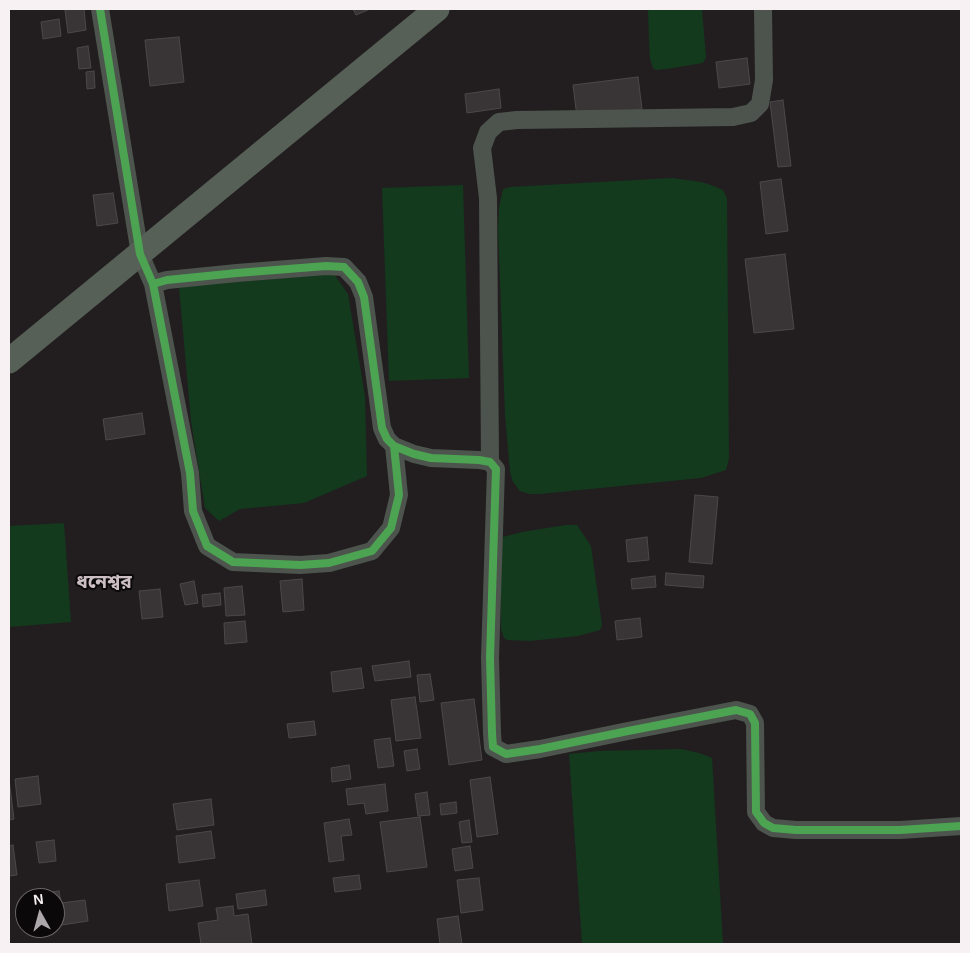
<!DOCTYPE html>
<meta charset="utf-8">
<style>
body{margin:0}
#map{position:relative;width:970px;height:953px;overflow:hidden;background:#221e20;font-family:Helvetica,sans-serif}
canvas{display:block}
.frame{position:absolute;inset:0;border:10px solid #f7f1f4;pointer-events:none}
.north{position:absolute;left:15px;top:888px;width:50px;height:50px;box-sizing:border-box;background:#0b0809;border:1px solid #696567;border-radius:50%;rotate:353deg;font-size:14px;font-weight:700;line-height:20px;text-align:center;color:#f7f1f4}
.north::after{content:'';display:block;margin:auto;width:18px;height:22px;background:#aca7aa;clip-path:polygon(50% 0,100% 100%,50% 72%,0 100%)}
</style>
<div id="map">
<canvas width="970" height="953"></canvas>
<div class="frame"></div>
<div class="north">N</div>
</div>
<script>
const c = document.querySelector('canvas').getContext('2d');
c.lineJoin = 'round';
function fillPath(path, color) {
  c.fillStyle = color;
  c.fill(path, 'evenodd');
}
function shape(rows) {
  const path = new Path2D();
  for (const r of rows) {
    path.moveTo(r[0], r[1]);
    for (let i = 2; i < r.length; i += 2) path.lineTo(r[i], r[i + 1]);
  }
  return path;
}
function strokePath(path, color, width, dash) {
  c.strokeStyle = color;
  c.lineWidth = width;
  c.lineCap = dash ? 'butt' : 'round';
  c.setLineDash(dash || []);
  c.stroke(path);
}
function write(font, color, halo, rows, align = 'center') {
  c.font = font + ' Helvetica,"Noto Sans Bengali",sans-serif';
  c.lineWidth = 4;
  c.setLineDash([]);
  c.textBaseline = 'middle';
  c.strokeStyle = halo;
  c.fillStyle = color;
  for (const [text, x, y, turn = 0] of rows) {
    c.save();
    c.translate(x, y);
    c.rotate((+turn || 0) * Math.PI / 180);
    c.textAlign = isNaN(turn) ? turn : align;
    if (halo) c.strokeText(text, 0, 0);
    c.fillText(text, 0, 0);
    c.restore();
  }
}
fillPath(shape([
 [648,9,702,9,706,57,703,63,667,69,656,70,653,68,650,59,649,42],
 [672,178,701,182,711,185,723,190,727,198,729,458,726,470,701,478,540,494,529,494,520,491,513,482,510,472,505,415,498,229,499,207,503,189,510,187],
 [463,185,469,378,389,381,382,188],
 [334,274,348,294,365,396,367,476,304,503,240,509,219,521,205,508,191,421,179,287],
 [64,523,71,622,9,627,9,526],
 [566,525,577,525,591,546,602,625,600,630,578,636,530,641,507,640,504,638,501,629,500,545,503,537,522,532],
 [681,749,699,753,712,758,723,944,582,944,569,754,599,751]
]), '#133a1d');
const building = shape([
 [73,9,84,9,86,30,68,33,65,10,73,9],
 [353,9,370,9,356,15,353,9],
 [59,19,61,36,43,39,41,22,59,19],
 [179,37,184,82,150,86,145,40,179,37],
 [88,46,91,68,79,69,77,48,88,46],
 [747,58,750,84,719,88,716,62,747,58],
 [94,71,95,88,87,89,86,72,94,71],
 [638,77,642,109,577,117,573,85,638,77],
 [499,89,501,108,467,113,465,94,499,89],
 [783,100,791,166,778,167,770,102,783,100],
 [781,179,788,231,766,234,760,182,781,179],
 [113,193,118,223,97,226,93,195,113,193],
 [785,254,794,329,754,333,745,259,785,254],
 [142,413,145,434,106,440,103,419,142,413],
 [695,495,718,497,712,564,689,562,695,495],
 [647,537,649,560,628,562,626,540,647,537],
 [666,573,704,576,703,588,665,585,666,573],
 [655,576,656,587,632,589,631,579,655,576],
 [302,579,304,610,283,612,280,581,302,579],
 [194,581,198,603,185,605,180,584,194,581],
 [242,586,245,615,226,616,224,588,242,586],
 [160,589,163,617,142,619,139,591,160,589],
 [220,593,221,605,203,607,202,595,220,593],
 [640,618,642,637,617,640,615,621,640,618],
 [245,621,247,642,225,644,224,623,245,621],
 [409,661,411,677,375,681,372,666,409,661],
 [361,668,364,688,333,692,331,672,361,668],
 [430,674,434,700,420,702,417,675,430,674],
 [415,697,421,738,396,741,391,700,415,697],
 [474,699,482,760,449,765,441,703,474,699],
 [314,721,316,735,289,738,287,724,314,721],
 [390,738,394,766,378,768,374,740,390,738],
 [417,749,420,769,407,771,404,751,417,749],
 [349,765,351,779,332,782,331,768,349,765],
 [38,776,41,804,18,807,15,779,38,776],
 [490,777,498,834,477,837,470,780,490,777],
 [9,779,14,819,9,820,9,779],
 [385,784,388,811,366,814,364,803,348,805,346,789,385,784],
 [427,792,430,815,418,816,415,794,427,792],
 [211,799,214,825,177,830,173,804,211,799],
 [456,802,457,813,441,815,440,804,456,802],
 [420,817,427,867,387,872,380,822,420,817],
 [349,819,352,835,341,836,344,860,329,862,324,823,349,819],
 [469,820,472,842,462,843,459,822,469,820],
 [211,831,215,858,179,863,176,836,211,831],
 [54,840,56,861,39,863,36,842,54,840],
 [13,845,17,875,9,876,9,846,13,845],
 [470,846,473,868,455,871,452,849,470,846],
 [359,875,361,889,335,892,333,878,359,875],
 [479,878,483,910,461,913,457,880,479,878],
 [199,880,203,906,169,911,166,884,199,880],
 [265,890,267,905,238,909,236,894,265,890],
 [59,891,61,903,85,900,88,921,55,926,55,898,44,898,44,893,59,891],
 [233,906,234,916,248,914,252,944,201,944,198,923,218,920,216,908,233,906],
 [458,916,462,944,440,944,437,919,458,916]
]);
fillPath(building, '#393537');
strokePath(building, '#4c484a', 1);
strokePath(shape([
 [100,9,140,254,153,284,190,473,193,511,207,546,233,562,300,565,329,563,372,551,391,528,399,495,394,446],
 [153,284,167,280,237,273,326,266,344,267,358,282,364,297,382,428,387,439,394,446,414,454,431,458,479,460,490,462,496,469,490,658,492,733,493,747,506,754,540,749,628,731,736,710,750,714,755,723,756,812,764,823,773,828,796,830,900,830,961,826],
 [490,462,488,198,482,148,488,132,499,122,517,120,733,117,751,113,760,104,764,80,763,9]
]), '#4c544d', 18);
strokePath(shape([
 [9,361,437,9]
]), '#566057', 25);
strokePath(shape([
 [100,9,140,254,153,284,190,473,193,511,207,546,233,562,300,565,329,563,372,551,391,528,399,495,394,446],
 [153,284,167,280,237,273,326,266,344,267,358,282,364,297,382,428,387,439,394,446,414,454,431,458,479,460,490,462,496,469,490,658,492,733,493,747,506,754,540,749,628,731,736,710,750,714,755,723,756,812,764,823,773,828,796,830,900,830,961,826]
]), '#4ca352', 8);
write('bold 19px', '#cbbfc4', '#0b0809', [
 ["ধনেশ্বর",104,583]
]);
</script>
